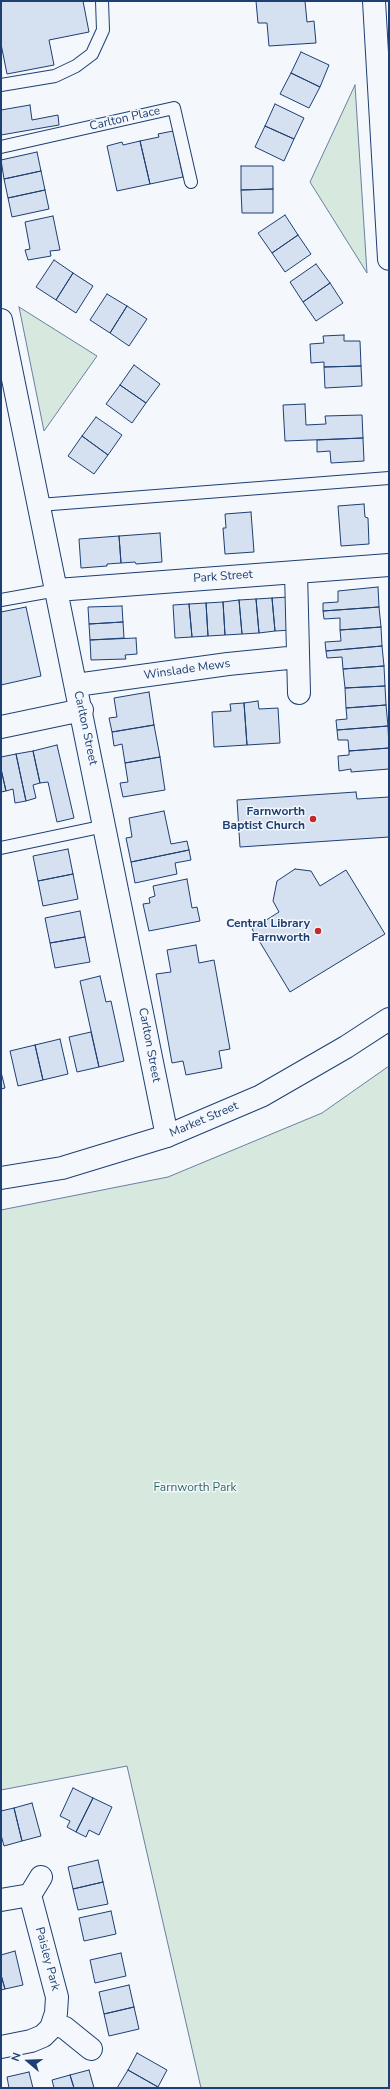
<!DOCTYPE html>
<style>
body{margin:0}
#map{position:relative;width:390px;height:2089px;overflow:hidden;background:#f4f7fb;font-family:"Nunito Sans",sans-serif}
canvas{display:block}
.frame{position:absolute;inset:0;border:2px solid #1d3f73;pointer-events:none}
.north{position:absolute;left:8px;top:2041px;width:40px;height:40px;-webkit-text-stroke:3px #f4f7fb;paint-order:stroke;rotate:289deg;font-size:11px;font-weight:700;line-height:16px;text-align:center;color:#1d3f73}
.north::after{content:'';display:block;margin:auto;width:14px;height:18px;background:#1d3f73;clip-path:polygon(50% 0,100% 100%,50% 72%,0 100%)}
</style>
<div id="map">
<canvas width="390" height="2089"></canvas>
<div class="frame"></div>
<div class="north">N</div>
</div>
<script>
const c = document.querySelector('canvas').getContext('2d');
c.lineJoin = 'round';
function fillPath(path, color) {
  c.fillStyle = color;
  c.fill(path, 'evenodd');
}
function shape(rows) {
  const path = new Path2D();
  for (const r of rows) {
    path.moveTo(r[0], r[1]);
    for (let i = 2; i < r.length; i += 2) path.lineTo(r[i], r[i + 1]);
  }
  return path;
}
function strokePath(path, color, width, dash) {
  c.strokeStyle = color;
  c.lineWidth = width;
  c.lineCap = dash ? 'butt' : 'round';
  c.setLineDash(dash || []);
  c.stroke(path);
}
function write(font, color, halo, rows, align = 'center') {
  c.font = font + ' "Nunito Sans",sans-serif';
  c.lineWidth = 3;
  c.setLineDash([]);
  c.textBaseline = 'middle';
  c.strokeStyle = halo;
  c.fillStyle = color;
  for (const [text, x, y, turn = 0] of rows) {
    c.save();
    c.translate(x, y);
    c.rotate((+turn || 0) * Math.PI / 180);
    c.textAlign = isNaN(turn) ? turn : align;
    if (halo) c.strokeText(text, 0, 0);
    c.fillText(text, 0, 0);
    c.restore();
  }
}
const green = shape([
 [355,85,367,273,310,182,355,85],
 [19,307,97,356,44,431,19,307],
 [389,1066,389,2088,201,2088,127,1766,1,1790,1,1210,168,1177,322,1113,389,1066]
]);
fillPath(green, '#d7e8df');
strokePath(green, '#687fa3', 1);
const building = shape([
 [1,1,83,1,89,32,49,40,54,65,7,74,1,44,1,1],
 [256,1,305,1,307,22,314,21,316,43,269,46,267,23,258,23,256,1],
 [301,52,329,65,320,87,291,73,301,52],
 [291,73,320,87,309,108,280,94,291,73],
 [275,104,304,118,294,139,265,126,275,104],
 [30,105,32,120,58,115,59,125,1,135,1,110,30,105],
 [265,126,294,139,284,161,255,147,265,126],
 [173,131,183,177,150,184,140,141,159,137,158,134,173,131],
 [140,141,150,184,117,191,107,146,122,142,123,145,140,141],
 [37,152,41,171,4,179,1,160,37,152],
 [241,166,273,166,273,189,241,190,241,166],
 [41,171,45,190,8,198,4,179,41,171],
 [273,189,273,213,242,213,241,190,273,189],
 [45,190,49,209,12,217,8,198,45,190],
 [285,215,298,235,272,253,258,233,285,215],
 [53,216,60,250,50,251,51,256,28,260,25,250,30,249,25,222,53,216],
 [298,235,311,254,285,272,272,253,298,235],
 [54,260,73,273,56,300,36,287,54,260],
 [316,264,330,283,303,302,290,282,316,264],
 [73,273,93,286,76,313,56,300,73,273],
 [330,283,343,303,316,321,303,302,330,283],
 [107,294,127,306,110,333,90,320,107,294],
 [127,306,147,319,129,346,110,333,127,306],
 [344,335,344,341,360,341,361,366,324,367,324,362,311,363,310,344,324,343,323,336,344,335],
 [134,365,160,384,146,403,120,385,134,365],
 [361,366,362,386,325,388,324,367,361,366],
 [120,385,146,403,132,423,106,404,120,385],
 [305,404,306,425,326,424,325,416,362,415,363,438,285,441,283,405,305,404],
 [96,417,122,435,108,455,82,436,96,417],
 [82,436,108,455,94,474,68,456,82,436],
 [363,438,364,461,331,463,330,451,317,452,317,440,363,438],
 [364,504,365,517,368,518,369,544,341,546,338,506,364,504],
 [251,512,254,552,225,554,223,528,226,528,225,514,251,512],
 [160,533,162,562,136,564,135,562,121,563,119,536,160,533],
 [119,536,121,563,107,564,107,566,81,568,79,539,119,536],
 [378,587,379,607,323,611,323,603,338,602,338,591,378,587],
 [289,597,292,630,275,631,272,598,289,597],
 [272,598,275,631,259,633,256,599,272,598],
 [256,599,259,633,242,634,239,600,256,599],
 [239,600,242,634,225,635,223,602,239,600],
 [223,602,225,635,208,636,206,603,223,602],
 [206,603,208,636,192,637,189,604,206,603],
 [189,604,192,637,175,638,173,605,189,604],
 [122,606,123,622,89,624,88,607,122,606],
 [26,607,41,676,1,685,1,612,26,607],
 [379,607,381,627,340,630,340,618,324,619,323,611,379,607],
 [123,622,124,638,90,640,89,624,123,622],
 [381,627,382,646,326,651,325,642,341,641,340,630,381,627],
 [136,638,137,654,125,655,126,659,91,660,90,640,136,638],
 [382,646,384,666,343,669,342,657,327,658,326,651,382,646],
 [384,666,385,686,345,688,343,669,384,666],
 [385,686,386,705,346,708,345,688,385,686],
 [149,692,154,725,112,732,109,718,117,717,114,698,149,692],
 [258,701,259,709,278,708,280,743,247,745,244,703,258,701],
 [244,703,247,745,214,747,212,712,231,711,230,704,244,703],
 [386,705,388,726,337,730,336,720,347,719,346,708,386,705],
 [154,725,160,757,125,763,122,744,114,746,112,732,154,725],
 [388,726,389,748,349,751,348,740,338,740,337,730,388,726],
 [57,745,74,818,57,822,48,782,40,783,33,751,57,745],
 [389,748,389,769,351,772,351,769,339,771,338,756,349,755,349,751,389,748],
 [33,751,40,783,33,785,36,798,26,801,16,754,33,751],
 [16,754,26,801,15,803,13,789,6,791,1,769,1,757,16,754],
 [160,757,165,790,123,797,120,783,128,782,125,763,160,757],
 [1,769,6,791,1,792,1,769],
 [356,792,357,799,389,797,389,837,240,847,237,800,356,792],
 [164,811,171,844,187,841,189,850,131,862,126,838,132,837,129,818,164,811],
 [68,849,73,874,38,881,33,856,68,849],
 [189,850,191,860,175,863,177,874,135,883,131,862,189,850],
 [295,869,311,871,320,886,346,870,385,934,290,992,252,929,279,912,273,901,277,881,295,869],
 [73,874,78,899,43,906,38,881,73,874],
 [187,879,192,908,197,907,200,921,149,931,143,904,150,903,149,898,155,896,153,886,187,879],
 [80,911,85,937,50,943,45,918,80,911],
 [85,937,90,962,55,968,50,943,85,937],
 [196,945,199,963,214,960,230,1049,219,1051,222,1068,186,1075,183,1061,172,1063,156,974,171,972,167,950,196,945],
 [100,976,106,1002,111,1001,124,1061,99,1067,80,981,100,976],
 [91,1032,99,1067,77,1072,69,1037,91,1032],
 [60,1039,68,1074,43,1080,35,1045,60,1039],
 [35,1045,43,1080,18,1086,10,1051,35,1045],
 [1,1072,5,1088,1,1089,1,1072],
 [73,1788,93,1798,76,1832,67,1827,70,1821,60,1816,73,1788],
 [93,1798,112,1807,99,1835,89,1830,86,1837,76,1832,93,1798],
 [32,1803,41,1836,22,1841,14,1808,32,1803],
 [14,1808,22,1841,4,1846,1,1835,1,1811,14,1808],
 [98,1860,103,1882,73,1889,68,1867,98,1860],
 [103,1882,108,1904,78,1910,73,1889,103,1882],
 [111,1911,116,1934,84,1941,79,1918,111,1911],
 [15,1951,23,1985,5,1989,1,1975,1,1955,15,1951],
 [121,1953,126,1976,95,1983,90,1960,121,1953],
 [1,1975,5,1989,1,1990,1,1975],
 [129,1985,134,2007,104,2014,99,1992,129,1985],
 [134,2007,139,2029,109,2036,104,2014,134,2007],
 [137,2053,167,2070,158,2087,128,2070,137,2053],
 [89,2070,94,2088,74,2088,70,2075,89,2070],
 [128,2070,158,2087,157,2088,117,2088,128,2070],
 [29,2072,33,2088,9,2088,7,2077,29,2072],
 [70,2075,74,2088,54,2088,52,2080,70,2075]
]);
fillPath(building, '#d5e0f0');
strokePath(building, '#1d3f73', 1);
const service = shape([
 [1,85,55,76,76,66,92,54,103,30,102,1],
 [1,147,174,108,191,182],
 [39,505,389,478],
 [1,600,57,590],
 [1,848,105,826]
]);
const minor = shape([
 [374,1,389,259],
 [1,320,167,1136],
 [296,572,299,693],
 [57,590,389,565],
 [76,685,228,664,298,657],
 [1,727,82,710],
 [1,1900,30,1895,41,1877],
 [53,2023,65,2028,91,2049],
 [1,2047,31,2041,43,2036,51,2028,56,2013,57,1997,30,1895]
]);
const primary = shape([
 [1,1178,62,1168,167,1136,261,1096,346,1047,389,1019]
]);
strokePath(service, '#1d3f73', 14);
strokePath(minor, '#1d3f73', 24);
strokePath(primary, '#1d3f73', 24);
strokePath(service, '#f4f7fb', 12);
strokePath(minor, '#f4f7fb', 22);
strokePath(primary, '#f4f7fb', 22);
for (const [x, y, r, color] of [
 [313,819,4,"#c62828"],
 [318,931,4,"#c62828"]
]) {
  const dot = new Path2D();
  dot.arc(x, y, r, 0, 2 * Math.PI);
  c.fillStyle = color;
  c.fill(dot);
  strokePath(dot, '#f4f7fb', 1.5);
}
write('12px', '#1d3f73', '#f4f7fb', [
 ["Carlton Place",125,119,-13],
 ["Park Street",223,577,-4],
 ["Winslade Mews",187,670,-8],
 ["Carlton Street",85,728,78],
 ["Carlton Street",149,1045,79],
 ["Market Street",204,1120,-23],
 ["Paisley Park",47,1959,75]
]);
write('bold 12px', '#1d3f73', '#f4f7fb', [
 ["Farnworth",305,812],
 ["Baptist Church",305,826],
 ["Central Library",310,924],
 ["Farnworth",310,938]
], 'right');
write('12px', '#2c6c60', '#f4f7fb', [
 ["Farnworth Park",195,1488]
]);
</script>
